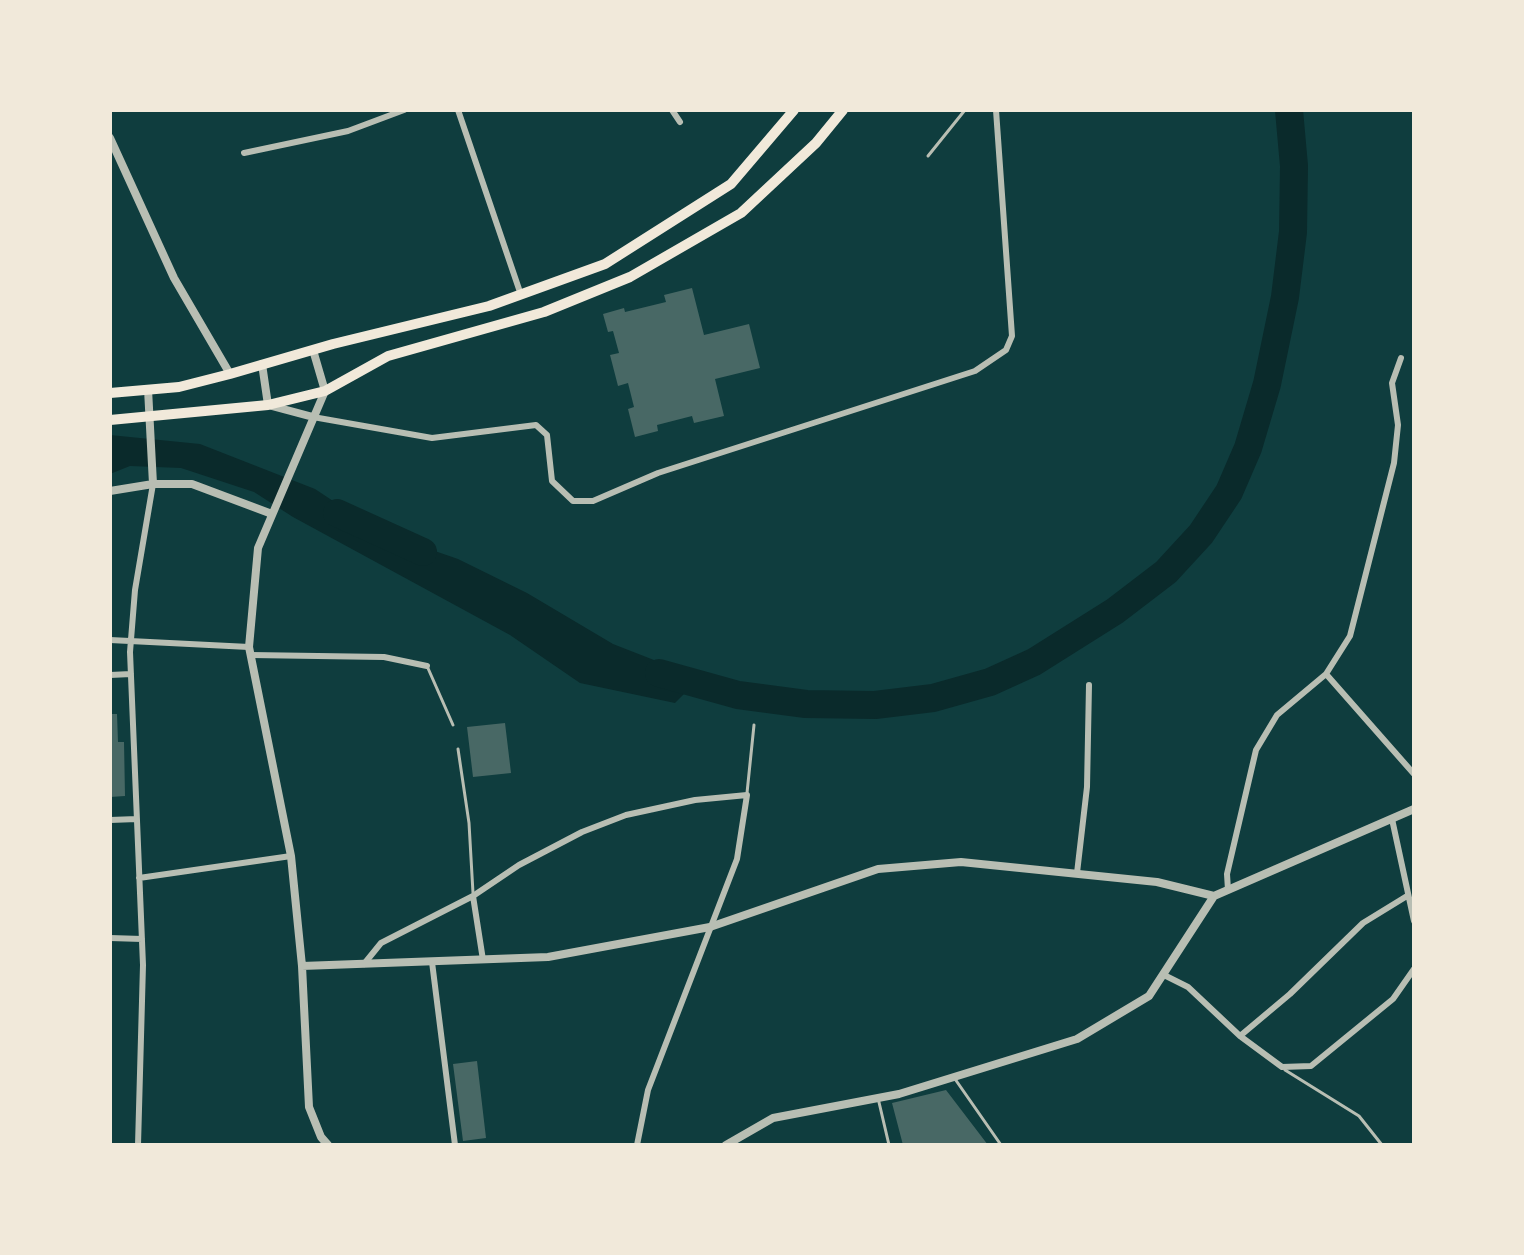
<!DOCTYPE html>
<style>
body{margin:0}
#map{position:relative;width:1524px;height:1255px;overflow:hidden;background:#0f3d3e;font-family:"Exo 2",sans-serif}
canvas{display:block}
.frame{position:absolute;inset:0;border:112px solid #f1e9da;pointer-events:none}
</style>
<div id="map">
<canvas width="1524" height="1255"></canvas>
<div class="frame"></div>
</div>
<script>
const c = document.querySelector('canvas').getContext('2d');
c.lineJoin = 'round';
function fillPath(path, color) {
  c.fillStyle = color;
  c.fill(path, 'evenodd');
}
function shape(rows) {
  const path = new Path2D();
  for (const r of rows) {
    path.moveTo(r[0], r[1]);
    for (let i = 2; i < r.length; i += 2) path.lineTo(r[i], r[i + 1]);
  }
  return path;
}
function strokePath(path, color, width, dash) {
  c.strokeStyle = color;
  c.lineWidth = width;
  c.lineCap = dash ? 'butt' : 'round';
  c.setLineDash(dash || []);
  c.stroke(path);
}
fillPath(shape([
 [110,435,200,444,315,489,380,532,458,559,527,593,613,644,700,678,675,703,580,683,510,635,293,517,254,492,181,468,130,466,110,474]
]), '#0a2a2b');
strokePath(shape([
 [337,513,423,552],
 [659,673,738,695,806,704,875,705,933,698,990,682,1034,662,1115,611,1166,572,1201,534,1229,492,1248,448,1267,384,1285,297,1293,232,1294,166,1289,110]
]), '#0a2a2b', 28);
fillPath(shape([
 [692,288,704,335,749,324,760,368,715,379,724,416,694,423,692,416,657,425,658,431,635,437,628,409,634,407,628,383,618,386,610,355,619,353,613,331,608,332,603,314,624,308,625,312,666,302,664,295],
 [110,714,117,714,118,742,124,742,125,796,110,797],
 [505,723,511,773,473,777,467,727],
 [477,1061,486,1138,463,1141,453,1064],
 [946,1090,988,1145,903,1145,892,1103]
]), '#486865');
strokePath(shape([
 [928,156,965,110],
 [427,666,453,725],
 [458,749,469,823,473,893],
 [747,793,754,725],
 [1285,1070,1359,1116,1382,1145],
 [955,1079,1001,1145],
 [878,1098,889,1145]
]), '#b8beb3', 3);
strokePath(shape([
 [458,110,521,295],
 [672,110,680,122],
 [244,153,348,131,404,110],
 [313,417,432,438,536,425,547,435,552,481,573,501,593,501,658,473,975,371,1006,350,1012,336,996,110],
 [110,640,249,647],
 [251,655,384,657,427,666],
 [1326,674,1414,774],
 [110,675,131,674],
 [1392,819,1414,921],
 [110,820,137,819],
 [1077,873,1087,787,1089,685],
 [139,878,291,856],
 [1228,890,1227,874,1256,750,1277,715,1326,674,1350,636,1394,463,1398,425,1392,383,1401,358],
 [473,896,483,960],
 [110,938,142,939],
 [432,962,455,1145],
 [364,964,381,943,473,896,519,865,582,832,626,815,695,800,747,795,737,859,648,1090,637,1145],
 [1164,975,1188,987,1240,1036,1282,1067,1311,1066,1393,999,1414,969],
 [1240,1036,1290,994,1363,923,1407,896],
 [138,1145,143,965,130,652,135,590,153,484]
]), '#b8beb3', 6);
strokePath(shape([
 [110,138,174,278,230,374],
 [313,350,325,391,258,548,249,647,291,856,302,966,309,1107,321,1137,328,1145],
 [262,364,268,405,313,417],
 [148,389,153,484],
 [110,491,153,484,192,484,272,514],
 [302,966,548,957,710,927,878,869,961,862,1157,882,1214,896],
 [726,1145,773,1118,899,1094,1077,1039,1149,996,1214,896,1414,809]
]), '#b8beb3', 8);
strokePath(shape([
 [110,393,179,387,230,374,333,344,489,306,605,264,731,184,794,110],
 [110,420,268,405,325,391,388,356,544,312,630,277,741,213,816,143,843,110]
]), '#f1e9da', 10);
</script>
